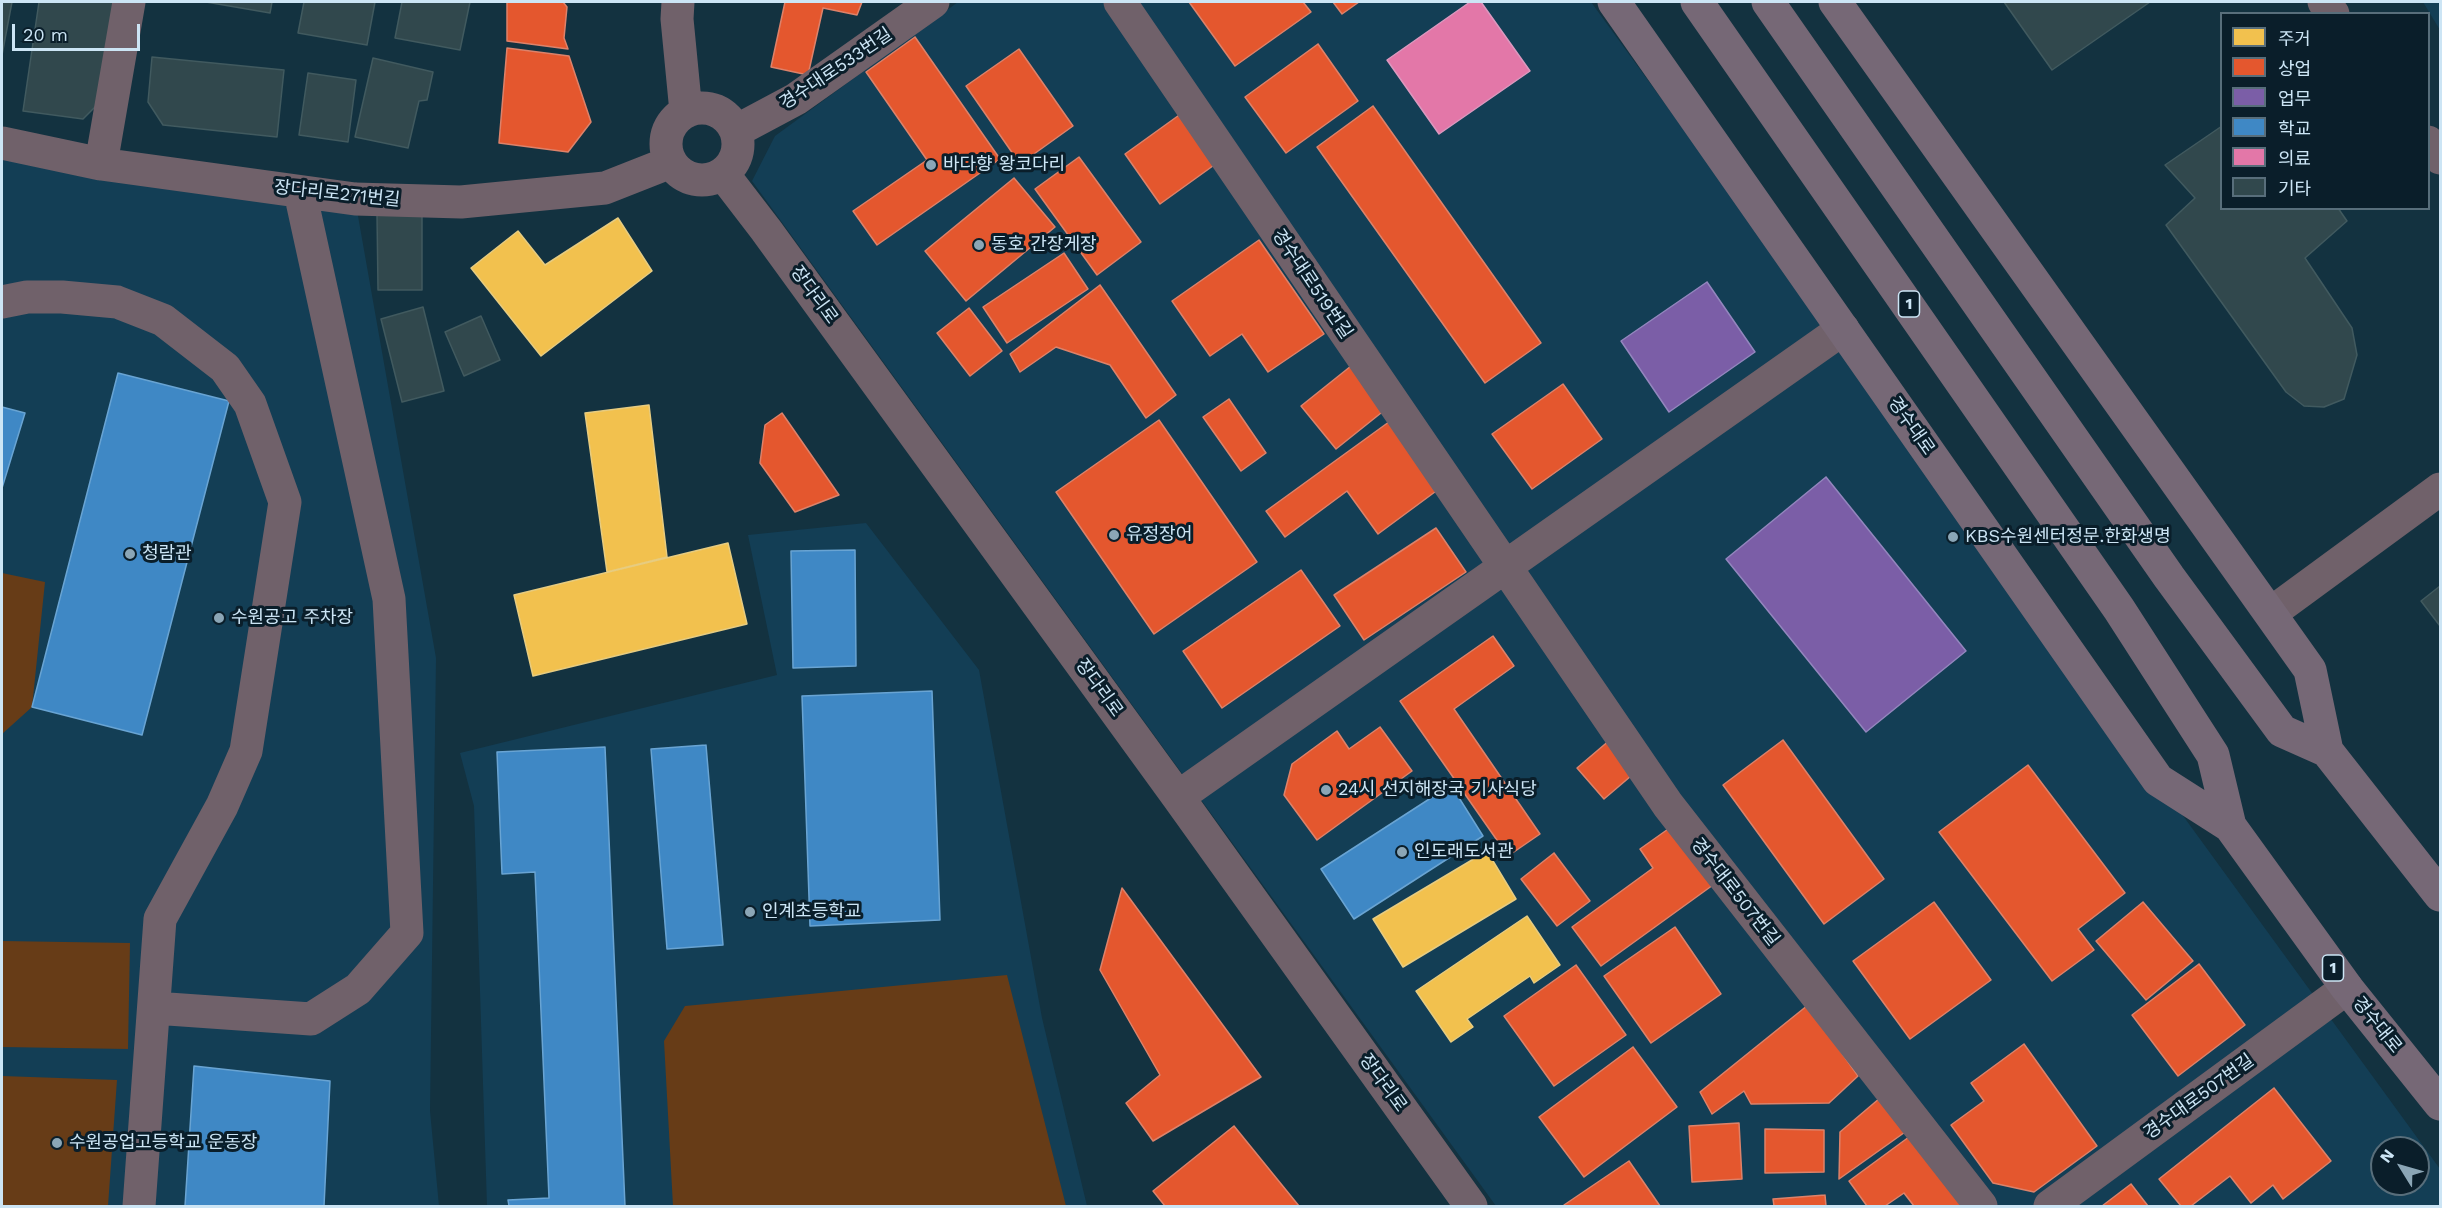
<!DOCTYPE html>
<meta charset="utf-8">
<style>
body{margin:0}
#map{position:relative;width:2442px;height:1208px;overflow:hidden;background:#133240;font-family:"Work Sans","Noto Sans KR",sans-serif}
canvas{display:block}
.frame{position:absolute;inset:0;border:3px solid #cce5f5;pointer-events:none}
.legend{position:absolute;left:2220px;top:12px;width:210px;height:198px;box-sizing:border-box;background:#0a1e2a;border:2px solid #586e7b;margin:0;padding:8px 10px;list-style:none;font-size:18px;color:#cce5f5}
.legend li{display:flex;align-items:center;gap:12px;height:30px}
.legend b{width:30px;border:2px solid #586e7b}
.north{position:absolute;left:2370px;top:1136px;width:60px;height:60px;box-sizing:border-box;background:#0a1e2a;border:2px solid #586e7b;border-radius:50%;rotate:307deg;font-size:16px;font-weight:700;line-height:24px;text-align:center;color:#cce5f5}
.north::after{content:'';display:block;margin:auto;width:21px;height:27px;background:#8ba6b6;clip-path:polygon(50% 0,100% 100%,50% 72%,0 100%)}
.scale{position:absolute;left:12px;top:24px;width:128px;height:27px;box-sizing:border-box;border:3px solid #cce5f5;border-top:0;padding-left:8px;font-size:18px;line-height:21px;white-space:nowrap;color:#cce5f5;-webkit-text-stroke:4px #0a1e2a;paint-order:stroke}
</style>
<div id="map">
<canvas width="2442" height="1208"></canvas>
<div class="frame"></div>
<ul class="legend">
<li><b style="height:16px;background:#f2c14e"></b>주거</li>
<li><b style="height:16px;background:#e4572e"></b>상업</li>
<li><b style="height:16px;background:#7b5ea7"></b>업무</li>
<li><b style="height:16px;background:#3f88c5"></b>학교</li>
<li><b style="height:16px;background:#e377a8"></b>의료</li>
<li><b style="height:16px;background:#31484d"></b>기타</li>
</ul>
<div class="north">N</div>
<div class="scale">20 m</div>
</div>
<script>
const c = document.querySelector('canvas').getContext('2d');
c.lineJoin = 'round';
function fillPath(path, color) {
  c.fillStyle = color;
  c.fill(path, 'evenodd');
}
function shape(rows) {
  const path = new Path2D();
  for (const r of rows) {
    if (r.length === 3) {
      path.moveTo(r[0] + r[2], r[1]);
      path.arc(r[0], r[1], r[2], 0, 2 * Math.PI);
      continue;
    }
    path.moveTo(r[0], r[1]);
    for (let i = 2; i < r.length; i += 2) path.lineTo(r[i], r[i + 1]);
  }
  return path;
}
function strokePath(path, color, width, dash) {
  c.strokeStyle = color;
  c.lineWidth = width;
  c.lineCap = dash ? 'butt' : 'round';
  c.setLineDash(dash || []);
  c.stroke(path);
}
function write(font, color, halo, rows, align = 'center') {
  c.font = font + ' "Work Sans","Noto Sans KR",sans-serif';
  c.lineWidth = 6;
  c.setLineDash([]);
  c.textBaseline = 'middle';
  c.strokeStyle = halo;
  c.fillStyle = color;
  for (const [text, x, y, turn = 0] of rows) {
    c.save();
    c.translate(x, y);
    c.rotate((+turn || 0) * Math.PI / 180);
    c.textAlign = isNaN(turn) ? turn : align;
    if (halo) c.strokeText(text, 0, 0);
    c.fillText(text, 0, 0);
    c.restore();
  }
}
fillPath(shape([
 [958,2,1591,2,2440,1169,2440,1206,1496,1206,752,181,775,136],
 [2382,1148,2418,1148,2418,1184,2382,1184],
 [2423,2,2440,2,2440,30],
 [2,145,355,199,436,658,430,1111,439,1206,2,1206],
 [866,523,979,670,1042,1018,1087,1206,487,1206,474,806,460,753,777,675,748,535]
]), '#133e55');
fillPath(shape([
 [2,573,45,582,32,707,2,734],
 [2,941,130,943,128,1049,2,1047],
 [1007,975,1066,1206,673,1206,664,1041,685,1006],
 [2,1076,117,1080,108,1206,2,1206]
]), '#673c17');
const homes = shape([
 [618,218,652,271,541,356,471,268,518,231,545,265,618,218],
 [649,405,667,557,607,572,585,413,649,405],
 [728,543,747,624,533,676,514,595,728,543],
 [1487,851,1516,899,1403,967,1373,919,1487,851],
 [1527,916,1560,965,1534,983,1530,976,1467,1019,1473,1027,1451,1042,1416,991,1527,916]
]);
fillPath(homes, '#f2c14e');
strokePath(homes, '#e7cc80', 1.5);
const shops = shape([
 [507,2,563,2,567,7,564,38,568,49,507,41,507,2],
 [785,2,862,2,857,15,823,8,808,75,771,67,785,2],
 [1189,2,1303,2,1311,12,1235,66,1189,2],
 [1333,2,1359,2,1342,14,1333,2],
 [915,37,1000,159,877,245,853,211,927,160,866,72,915,37],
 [1318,44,1358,101,1286,153,1245,97,1318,44],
 [507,48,569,56,591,122,568,152,499,143,507,48],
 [1019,49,1073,126,1020,164,966,86,1019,49],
 [1373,106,1541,343,1485,383,1317,147,1373,106],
 [1182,113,1217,163,1160,204,1125,154,1182,113],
 [1079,157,1141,242,1097,275,1035,189,1079,157],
 [1014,178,1055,227,966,301,925,251,1014,178],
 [1259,240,1324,334,1268,372,1242,334,1210,356,1172,301,1259,240],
 [1064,253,1088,289,1007,343,983,307,1064,253],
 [1100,285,1176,395,1146,418,1110,365,1056,347,1020,372,1010,354,1100,285],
 [969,308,1002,351,970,376,937,333,969,308],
 [1351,366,1386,409,1336,449,1301,406,1351,366],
 [1563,384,1602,439,1532,489,1492,434,1563,384],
 [1229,399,1266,453,1241,471,1203,417,1229,399],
 [782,413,839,495,795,512,760,463,765,425,782,413],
 [1393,419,1443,486,1378,534,1347,491,1285,537,1266,511,1393,419],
 [1159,420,1257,562,1154,634,1056,492,1159,420],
 [1436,528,1466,572,1364,640,1334,595,1436,528],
 [1301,570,1340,626,1222,708,1183,651,1301,570],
 [1493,636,1514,666,1454,709,1540,834,1508,856,1400,701,1493,636],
 [1380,727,1412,771,1317,840,1284,795,1292,764,1337,731,1349,749,1380,727],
 [1611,739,1638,770,1604,799,1577,768,1611,739],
 [1783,740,1884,879,1824,924,1723,785,1783,740],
 [2028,765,2125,893,2078,929,2094,950,2052,981,1939,832,2028,765],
 [1671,827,1713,885,1601,966,1572,927,1653,868,1640,849,1671,827],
 [1554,853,1590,901,1557,926,1521,879,1554,853],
 [1122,888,1261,1077,1153,1141,1126,1103,1160,1075,1100,970,1122,888],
 [1934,902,1991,980,1910,1039,1853,961,1934,902],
 [2143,902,2193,961,2146,1000,2096,941,2143,902],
 [1675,927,1721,994,1651,1043,1604,976,1675,927],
 [2199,964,2245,1025,2178,1076,2132,1015,2199,964],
 [1576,965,1626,1035,1554,1086,1504,1016,1576,965],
 [1808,1005,1858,1076,1829,1103,1751,1104,1744,1091,1712,1114,1700,1092,1808,1005],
 [2024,1044,2097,1146,2034,1192,1993,1183,1951,1125,1984,1101,1971,1083,2024,1044],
 [1633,1047,1677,1107,1584,1177,1539,1117,1633,1047],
 [2274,1088,2331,1161,2283,1199,2273,1185,2251,1203,2230,1176,2191,1206,2181,1206,2159,1179,2274,1088],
 [1880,1098,1908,1130,1839,1179,1840,1132,1880,1098],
 [1739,1123,1742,1179,1692,1182,1689,1126,1739,1123],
 [1234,1126,1299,1206,1165,1206,1153,1191,1234,1126],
 [1765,1129,1824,1130,1824,1172,1765,1173,1765,1129],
 [1913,1134,1966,1206,1914,1206,1904,1193,1885,1206,1867,1206,1849,1181,1913,1134],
 [1629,1161,1660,1206,1565,1206,1564,1205,1629,1161],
 [2131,1184,2148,1206,2102,1206,2131,1184],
 [1825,1195,1826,1206,1774,1206,1773,1199,1825,1195]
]);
fillPath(shops, '#e4572e');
strokePath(shops, '#dd826a', 1.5);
const offices = shape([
 [1707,282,1755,352,1669,412,1621,341,1707,282],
 [1826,477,1966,651,1866,732,1726,559,1826,477]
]);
fillPath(offices, '#7b5ea7');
strokePath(offices, '#9386be', 1.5);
const schools = shape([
 [118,373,229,401,142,735,32,707,118,373],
 [2,407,25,413,2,488,2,407],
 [855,550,856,666,793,668,791,551,855,550],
 [932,691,940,920,810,926,802,696,932,691],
 [706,745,723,945,667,949,651,749,706,745],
 [605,747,625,1206,509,1206,508,1200,549,1198,535,872,502,874,497,752,605,747],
 [1451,785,1483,836,1354,919,1321,869,1451,785],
 [194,1066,330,1081,324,1206,185,1206,194,1066]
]);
fillPath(schools, '#3f88c5');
strokePath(schools, '#69a4d3', 1.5);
const health = shape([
 [1470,2,1481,2,1530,71,1439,134,1387,60,1470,2]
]);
fillPath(health, '#e377a8');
strokePath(health, '#dc98bf', 1.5);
const building = shape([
 [2,2,12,2,2,55,2,2],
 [39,2,117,2,105,97,83,119,23,111,39,2],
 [206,2,272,2,270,13,206,2],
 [304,2,375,2,367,45,298,33,304,2],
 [402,2,470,2,460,50,395,38,402,2],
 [2004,2,2150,2,2052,70,2004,2],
 [152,57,284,70,277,137,163,125,148,102,152,57],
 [373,58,433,72,427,100,419,101,408,148,355,137,373,58],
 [308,73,356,80,348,142,299,135,308,73],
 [2222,126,2222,208,2338,208,2347,221,2305,258,2352,328,2357,355,2344,399,2324,407,2304,406,2286,392,2166,225,2195,198,2165,165,2222,126],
 [377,213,422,213,422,290,378,290,377,213],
 [423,307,444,391,402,402,381,319,423,307],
 [481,316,500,360,464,376,445,332,481,316],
 [2440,586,2440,626,2421,601,2440,586]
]);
fillPath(building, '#31484d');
strokePath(building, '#415a5f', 1.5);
strokePath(shape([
 [678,2,677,19,686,112],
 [1120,2,1668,805,1981,1206],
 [2324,2,2333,14],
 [702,144,36],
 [736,131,796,99,933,2],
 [2428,142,2440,158],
 [2,143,101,164,355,199,461,202,605,188,671,162],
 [101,164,129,2],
 [723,174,766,230,1178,797,1471,1206],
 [2,302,27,297,62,297,117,302,163,320,225,368,250,404,285,502,246,751,222,806,160,919,139,1206],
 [2271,613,2440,489],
 [1178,797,1843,329],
 [154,1008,311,1019,358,989,407,933,389,599,300,192],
 [2050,1206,2347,988]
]), '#70616a', 33);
strokePath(shape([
 [1614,2,2158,780,2230,826,2347,988,2440,1104],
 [1697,2,2119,609,2213,755,2230,826],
 [1768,2,2169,577,2282,731,2327,751],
 [1835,2,2310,670,2327,751,2440,895]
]), '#766876', 33);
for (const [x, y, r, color] of [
 [931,165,6,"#8ba6b6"],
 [979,245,6,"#8ba6b6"],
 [1114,535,6,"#8ba6b6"],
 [1953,537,6,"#8ba6b6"],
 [130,554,6,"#8ba6b6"],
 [219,618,6,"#8ba6b6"],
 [1326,790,6,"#8ba6b6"],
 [1402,852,6,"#8ba6b6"],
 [750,912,6,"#8ba6b6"],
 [57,1143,6,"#8ba6b6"]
]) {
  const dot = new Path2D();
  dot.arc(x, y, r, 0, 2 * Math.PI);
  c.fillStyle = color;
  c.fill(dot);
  strokePath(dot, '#0a1e2a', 2);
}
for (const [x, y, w] of [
 [1909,304,21],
 [2333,968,21]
]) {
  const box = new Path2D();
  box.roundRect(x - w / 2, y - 13, w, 26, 4.5);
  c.fillStyle = '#0a1e2a';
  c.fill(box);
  strokePath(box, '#cce5f5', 1.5);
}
write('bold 16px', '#cce5f5', null, [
 ["1",1909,304],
 ["1",2333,968]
]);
write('18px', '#cce5f5', '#0a1e2a', [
 ["경수대로533번길",836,69,-34],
 ["장다리로271번길",337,194,6],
 ["경수대로519번길",1312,284,56],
 ["장다리로",814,295,54],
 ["경수대로",1911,426,55],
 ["장다리로",1099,688,54],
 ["경수대로507번길",1735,892,52],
 ["경수대로",2377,1025,51],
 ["장다리로",1383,1083,54],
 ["경수대로507번길",2199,1097,-36]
]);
write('18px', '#cce5f5', '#0a1e2a', [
 ["바다향 왕코다리",943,165],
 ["동호 간장게장",991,245],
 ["유정장어",1126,535],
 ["KBS수원센터정문.한화생명",1965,537],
 ["청람관",142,554],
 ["수원공고 주차장",231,618],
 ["24시 선지해장국 기사식당",1338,790],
 ["인도래도서관",1414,852],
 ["인계초등학교",762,912],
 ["수원공업고등학교 운동장",69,1143]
], 'left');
</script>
